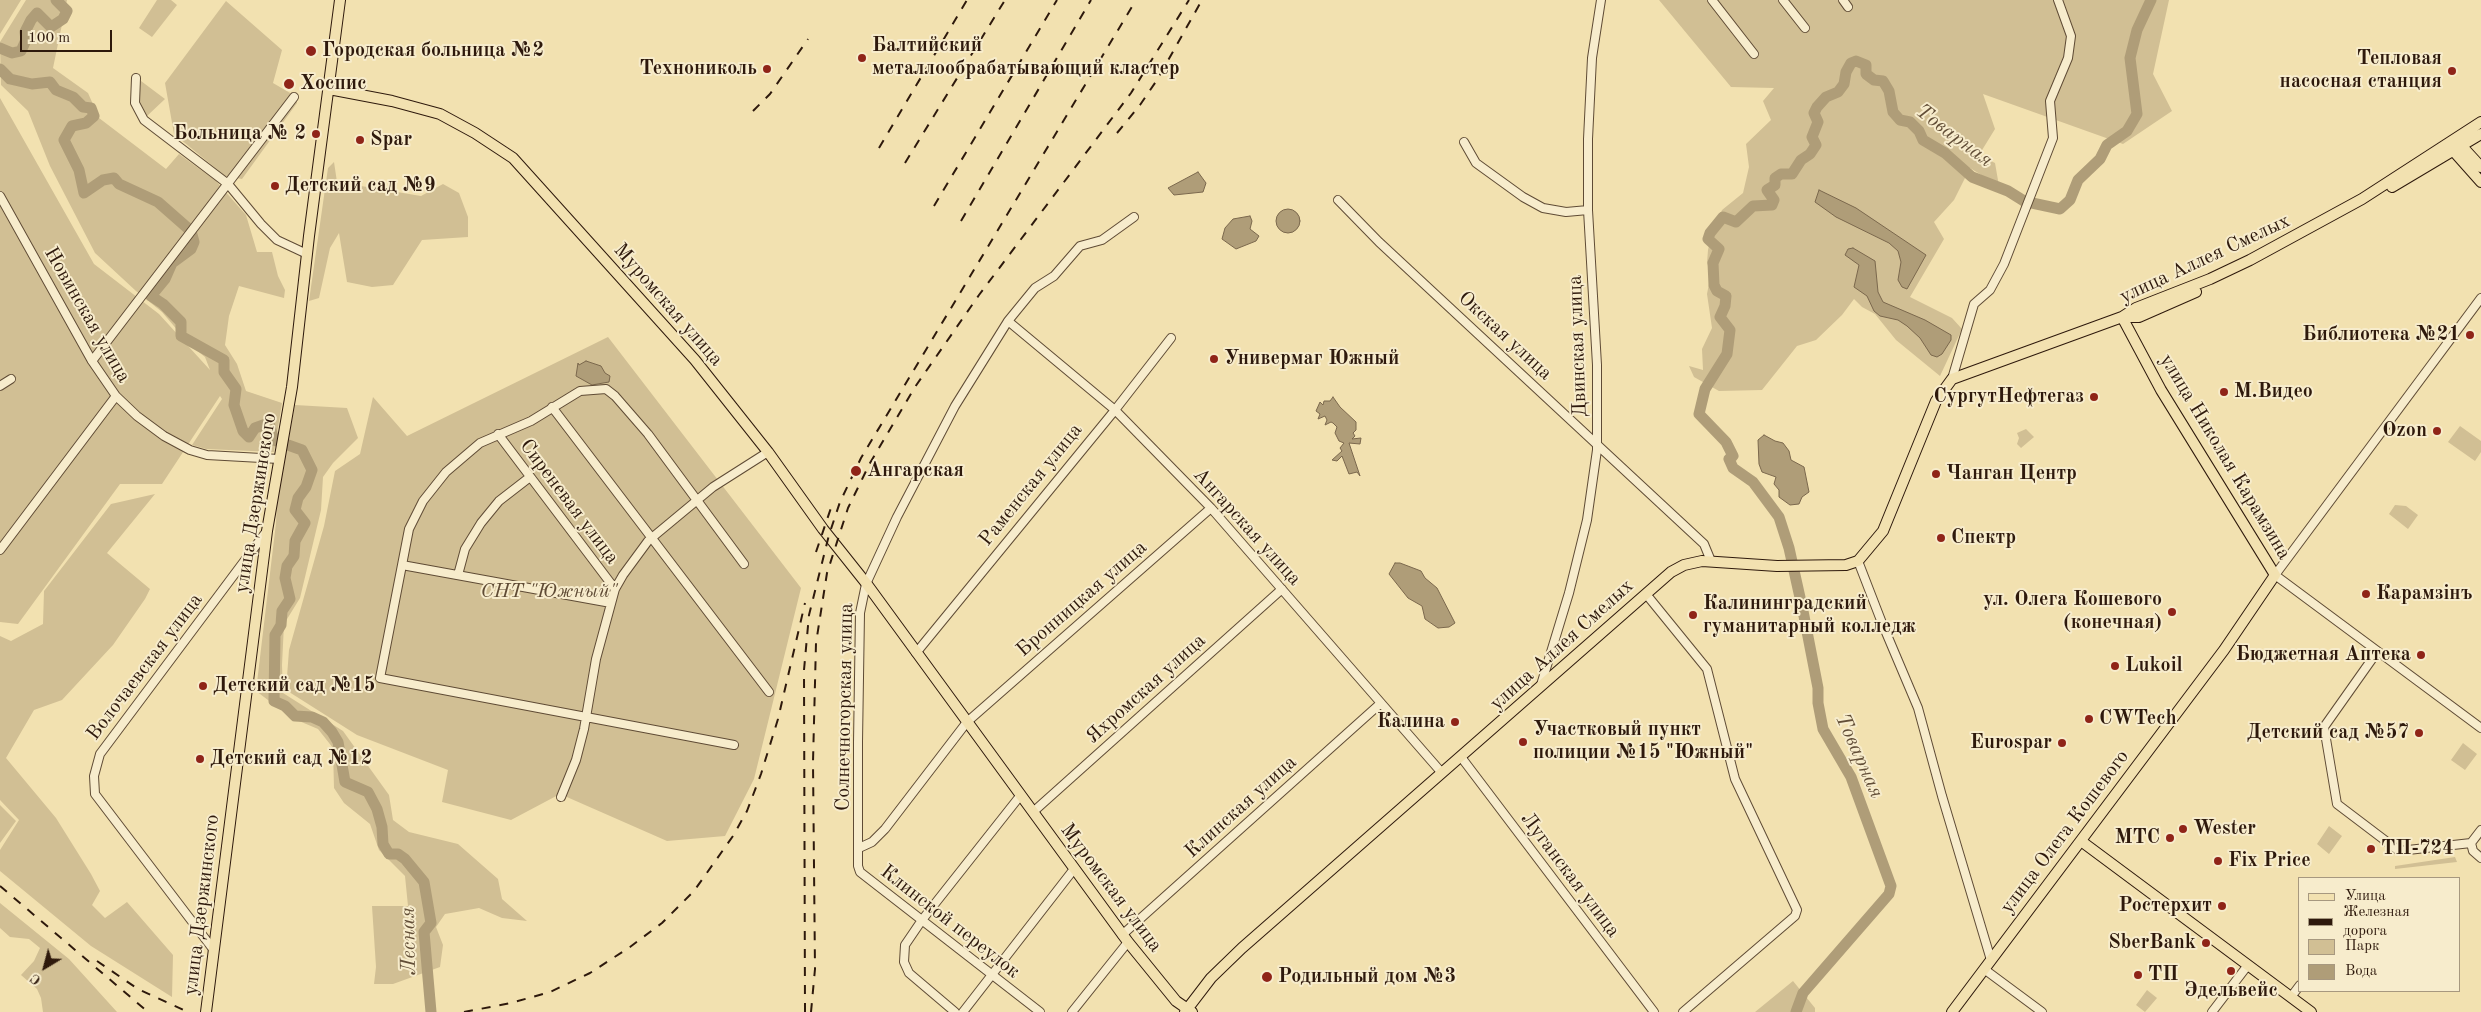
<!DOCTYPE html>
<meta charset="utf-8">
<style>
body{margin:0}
#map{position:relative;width:2481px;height:1012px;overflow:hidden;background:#f2e1b0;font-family:"Old Standard TT",serif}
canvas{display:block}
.legend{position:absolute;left:2298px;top:877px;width:162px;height:115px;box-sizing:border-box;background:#f7eccc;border:1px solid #a7987f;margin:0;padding:6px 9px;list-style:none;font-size:15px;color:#2e190c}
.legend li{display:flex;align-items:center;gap:10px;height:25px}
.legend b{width:25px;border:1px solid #a7987f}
.north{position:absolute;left:20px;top:942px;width:50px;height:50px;-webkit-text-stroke:4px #f7eccc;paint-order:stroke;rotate:217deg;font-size:14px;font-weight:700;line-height:20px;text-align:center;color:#2e190c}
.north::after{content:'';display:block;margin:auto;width:18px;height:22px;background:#2e190c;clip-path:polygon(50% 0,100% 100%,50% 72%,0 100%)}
.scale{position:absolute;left:20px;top:30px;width:92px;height:22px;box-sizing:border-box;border:2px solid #2e190c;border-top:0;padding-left:6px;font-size:15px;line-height:18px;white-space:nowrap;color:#2e190c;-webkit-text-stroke:4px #f7eccc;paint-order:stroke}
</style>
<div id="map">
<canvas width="2481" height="1012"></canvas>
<ul class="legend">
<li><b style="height:6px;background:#f2e1b0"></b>Улица</li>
<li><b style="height:6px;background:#2e190c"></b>Железная дорога</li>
<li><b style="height:14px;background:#d1bf94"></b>Парк</li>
<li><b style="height:14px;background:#af9d78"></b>Вода</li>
</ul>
<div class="north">С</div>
<div class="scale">100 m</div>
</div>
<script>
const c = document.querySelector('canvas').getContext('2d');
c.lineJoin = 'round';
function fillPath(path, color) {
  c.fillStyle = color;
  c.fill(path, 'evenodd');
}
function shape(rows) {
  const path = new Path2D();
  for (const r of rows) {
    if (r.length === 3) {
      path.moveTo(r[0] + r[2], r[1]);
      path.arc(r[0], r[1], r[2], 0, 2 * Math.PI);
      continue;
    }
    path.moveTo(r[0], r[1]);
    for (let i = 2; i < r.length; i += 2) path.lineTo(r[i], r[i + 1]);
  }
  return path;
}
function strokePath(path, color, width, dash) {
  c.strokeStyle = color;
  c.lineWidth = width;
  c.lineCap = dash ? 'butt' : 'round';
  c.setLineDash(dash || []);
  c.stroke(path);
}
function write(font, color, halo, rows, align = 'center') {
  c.font = font + ' "Old Standard TT",serif';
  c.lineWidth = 4;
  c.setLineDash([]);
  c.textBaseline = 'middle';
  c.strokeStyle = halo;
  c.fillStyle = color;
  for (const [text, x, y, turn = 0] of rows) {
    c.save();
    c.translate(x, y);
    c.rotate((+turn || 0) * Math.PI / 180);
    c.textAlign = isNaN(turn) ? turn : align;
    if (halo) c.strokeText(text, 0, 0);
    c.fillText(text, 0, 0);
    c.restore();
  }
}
fillPath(shape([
 [0,0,21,0,0,34],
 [26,0,67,0,53,68,88,93,99,118,166,169,179,154,216,181,246,215,257,252,272,252,278,276,285,290,284,298,239,286,229,316,225,345,237,364,246,391,282,403,274,452,206,449,192,445,222,399,220,396,162,484,120,484,18,624,0,622,0,98,94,264,159,314,210,370,205,357,190,345,162,312,136,291,95,253,50,166,28,111,1,85,0,42],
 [157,0,171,0,177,5,152,37,139,28],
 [1659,0,2169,0,2153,74,2172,111,2123,144,1983,94,1995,129,1979,155,1995,163,1999,186,1970,168,1954,200,1934,222,1944,239,1910,297,1952,318,1962,329,1940,376,1896,340,1875,314,1862,307,1854,299,1842,315,1816,340,1797,346,1762,390,1719,391,1694,377,1689,366,1703,370,1702,349,1712,328,1707,294,1711,273,1707,263,1708,250,1712,233,1722,210,1743,193,1749,167,1746,144,1771,120,1763,101,1774,88,1731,87],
 [226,1,282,50,273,83,297,97,297,103,242,179,225,176,174,134,165,83],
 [141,81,165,99,147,116,139,100],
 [334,162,337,182,421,196,443,184,459,193,468,217,468,237,422,240,393,285,372,287,347,282,339,233,330,248,319,298,309,301,328,168],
 [608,337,801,588,754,779,725,836,667,841,560,794,511,820,442,802,448,770,357,735,286,690,289,650,324,526,335,471,360,454,373,397,407,436],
 [295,405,347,408,358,438,333,463,323,477,321,510,300,598,284,624,282,665,283,693,343,731,389,795,393,820,409,832,458,844,498,879,502,899,527,921,502,918,479,908,445,914,436,927,443,945,440,967,393,984,374,984,376,967,372,906,408,906,405,876,379,850,370,824,344,803,334,788,333,748,318,729,292,718,256,691,276,523,277,499],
 [2460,426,2481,441,2481,452,2475,461,2448,442],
 [2026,429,2034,437,2021,448,2017,444,2019,438,2017,433],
 [155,494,107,553,150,589,145,599,113,645,62,700,34,710,6,758,56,818,91,874,100,891,92,905,105,918,127,902,173,955,172,997,91,946,0,871,0,850,19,820,0,800,0,636,11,641,43,624,44,591,111,504],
 [2395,505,2406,506,2418,515,2408,529,2389,514],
 [2463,743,2477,754,2465,770,2451,760],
 [0,805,16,821,0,843],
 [2329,826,2342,836,2329,854,2317,844],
 [2455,857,2457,862,2395,869,2395,866],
 [0,903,69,959,117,1012,43,1012,41,998,37,989,21,975,34,961,40,948,29,939,10,937,0,928],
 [1793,981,1815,1008,1815,1012,1755,1012],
 [2147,990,2157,998,2145,1012,2136,1005]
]), '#d1bf94');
const water = shape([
 [1198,172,1206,183,1203,192,1174,195,1168,188,1198,172],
 [1819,190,1856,208,1926,255,1907,289,1902,287,1898,280,1901,262,1898,251,1889,243,1836,217,1815,202,1819,190],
 [1288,221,12],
 [1250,216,1252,221,1250,229,1259,236,1256,241,1236,249,1222,239,1225,228,1233,219,1250,216],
 [1853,248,1875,261,1878,292,1883,302,1925,320,1951,335,1951,340,1942,354,1937,357,1931,355,1920,338,1907,326,1898,320,1880,316,1874,311,1867,296,1854,287,1859,265,1845,255,1848,249,1853,248],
 [586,361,601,366,605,373,610,376,609,382,592,385,576,376,578,363,579,365,586,361],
 [1333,397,1340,407,1356,422,1356,430,1353,433,1355,436,1352,439,1361,438,1360,444,1349,443,1360,476,1357,472,1349,474,1342,456,1337,461,1332,460,1342,451,1340,448,1344,443,1339,441,1335,433,1337,427,1333,423,1331,422,1325,425,1327,420,1325,416,1318,419,1320,414,1316,411,1320,402,1323,405,1324,401,1330,401,1333,397],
 [1764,435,1775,441,1783,443,1789,451,1791,460,1804,467,1809,492,1802,497,1799,504,1790,505,1779,497,1779,490,1774,484,1776,477,1762,472,1759,464,1758,440,1764,435],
 [1395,563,1400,563,1421,571,1425,578,1437,588,1455,623,1449,627,1438,628,1425,619,1422,606,1408,598,1389,574,1395,563]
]);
fillPath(water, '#af9d78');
strokePath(water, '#7b684d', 1);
strokePath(shape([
 [0,48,12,53,21,51,26,40,25,32,31,20,37,13,51,27,63,19,67,11,56,0],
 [0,69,10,79,32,84,50,82,56,90,73,97,83,107,91,108,94,116,86,123,72,126,64,140,79,170,84,193,103,180,114,178,119,184,158,202,191,231,194,242,191,249,172,263,165,279,151,296,163,304,181,322,181,336,224,360,224,372,236,389,234,405,243,431,249,437,255,428,269,423,274,440,302,450,312,470,306,487,298,498,295,510,305,523,295,541,294,556,287,566,285,578,290,599,282,611,281,625,275,635,274,701,285,706,295,716,312,717,323,722,332,732,338,742,345,782,368,792,377,809,382,827,383,844,389,854,398,854,405,859,424,882,431,923,424,932,431,1012],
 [2032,203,2060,209,2070,200,2078,180,2100,159,2107,145,2127,131,2137,114,2130,58,2137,30,2151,0],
 [1796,1012,1803,993,1889,894,1891,886,1851,777,1823,729,1818,703,1818,688,1803,611,1789,548,1779,517,1753,482,1733,468,1729,459,1733,456,1726,442,1699,414,1705,389,1727,354,1730,330,1720,317,1725,306,1726,296,1717,291,1714,285,1713,263,1719,249,1708,239,1710,233,1723,217,1736,222,1753,206,1772,205,1774,200,1767,190,1775,185,1775,178,1781,174,1792,174,1801,160,1810,154,1816,145,1812,137,1818,122,1814,113,1817,107,1826,97,1838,92,1844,84,1846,72,1851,63,1856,61,1866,65,1866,74,1874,80,1883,81,1889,91,1893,112,1900,120,1910,122,1919,131,1923,140,1945,153,1972,177,2008,191,2024,201]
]), '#af9d78', 11);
const minor = shape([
 [1712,0,1754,54],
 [1783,0,1805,28],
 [1843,0,1848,7],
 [136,78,135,103,144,120,228,184,261,224,277,240,307,254],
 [1464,142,1476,163,1523,197,1543,208,1566,212,1588,210],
 [0,196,92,361,116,396,137,416,164,436,190,450,207,455,279,459],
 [1338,200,1379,242,1704,544,1711,561],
 [2481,298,2275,575,2481,728],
 [1008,321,1115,410,1211,508,1442,773],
 [92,361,294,97],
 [1952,379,1974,304,1990,290,2004,264,2053,138,2050,101,2068,58,2071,36,2058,0],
 [0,386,11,379],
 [552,407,769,692],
 [498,434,615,589],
 [0,550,116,396],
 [1858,561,1882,623,1918,708,1942,796,1991,960],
 [402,565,611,603],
 [458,575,465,549,481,523,499,501,530,477],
 [1646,594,1707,669,1735,779,1797,910,1795,916,1683,1012],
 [2377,652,2324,727,2337,804,2399,851,2471,843,2473,851,2481,858],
 [916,653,1115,410,1171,338],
 [1541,685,1569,593,1587,520,1597,450,1597,365,1588,210,1588,139,1592,58,1601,0],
 [734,745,380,678,409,529,423,501,446,472,480,443,531,421,580,391,606,389,615,396,648,434,744,564],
 [1461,757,1654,1012],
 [561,797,576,760,584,729,596,659,615,589,623,575,648,541,713,487,768,452],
 [1033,812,1282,589],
 [2471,843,2481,830],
 [859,848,872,842,885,829,967,722,1211,508],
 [1122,935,1381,703],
 [213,949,95,794,94,776,100,754,266,532],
 [1984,969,2042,1012],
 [2291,997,2300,985],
 [955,1012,909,973,904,962,905,945,922,920,1020,796],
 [963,1012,1074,869],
 [1040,1012,860,872,858,866,858,742,860,613,866,584,897,517,955,406,1008,321,1035,288,1054,276,1080,246,1102,240,1134,217],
 [1072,1012,1128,942],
 [2212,1012,2248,965]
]);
const major = shape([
 [329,89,392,101,440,114,475,133,513,158,695,360,768,452,823,529,866,583,1128,942,1176,1001,1192,1012],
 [2458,142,2481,167],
 [2449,146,2481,182],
 [2392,187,2481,134],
 [2122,317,2139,317,2196,292],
 [2081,841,2311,1012],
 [206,1012,267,531,292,387,309,236,340,0],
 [1185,1012,1211,978,1242,948,1671,572,1684,565,1702,561,1777,566,1846,565,1858,561,1883,531,1936,401,1952,379,2122,317,2136,308,2210,279,2250,260,2362,199,2481,122],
 [1952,1012,2224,650,2275,575,2161,390,2122,317]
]);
strokePath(minor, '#5f4b35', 10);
strokePath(major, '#2e190c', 12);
strokePath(minor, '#f7eccc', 8);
strokePath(major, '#f2e1b0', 10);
strokePath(shape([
 [753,111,770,94,808,39],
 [1117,133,1140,105,1157,80,1202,0],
 [879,148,967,0],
 [905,163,1005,0],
 [934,206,1057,0],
 [961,221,1091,0],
 [816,552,833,502],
 [0,886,148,1012],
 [97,961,138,989,188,1012],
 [464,1012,511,1003,550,992,590,973,630,947,662,923,694,891,733,836,747,811,761,774,778,719,805,603],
 [805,1012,804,670,809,615,829,535,840,502,861,458,1136,0],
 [811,1012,815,969,813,762,816,643,827,573,848,508,870,463,915,387,979,295,1131,93,1189,0]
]), '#2e190c', 2, [9, 9]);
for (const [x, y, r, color] of [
 [311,51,6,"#8f2418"],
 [862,58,5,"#8f2418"],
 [767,69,5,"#8f2418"],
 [2452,71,5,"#8f2418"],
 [289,84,6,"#8f2418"],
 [316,134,5,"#8f2418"],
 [360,140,5,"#8f2418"],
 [275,186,5,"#8f2418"],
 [2470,335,5,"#8f2418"],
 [1214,359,5,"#8f2418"],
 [2224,392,5,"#8f2418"],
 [2094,397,5,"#8f2418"],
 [2437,431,5,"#8f2418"],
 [856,471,6,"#8f2418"],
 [1936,474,5,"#8f2418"],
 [1941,538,5,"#8f2418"],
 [2366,594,5,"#8f2418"],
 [2172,612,5,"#8f2418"],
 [1693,615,5,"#8f2418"],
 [2421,655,5,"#8f2418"],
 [2115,666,5,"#8f2418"],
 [203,686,5,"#8f2418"],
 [2089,719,5,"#8f2418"],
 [1455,722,5,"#8f2418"],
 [2419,733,5,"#8f2418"],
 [1523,742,5,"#8f2418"],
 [2062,743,5,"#8f2418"],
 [200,759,5,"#8f2418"],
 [2183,829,5,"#8f2418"],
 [2170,838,5,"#8f2418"],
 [2371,849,5,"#8f2418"],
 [2218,861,5,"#8f2418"],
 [2222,906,5,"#8f2418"],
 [2206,943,5,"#8f2418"],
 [2231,971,5,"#8f2418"],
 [2138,975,5,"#8f2418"],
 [1267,977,6,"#8f2418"]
]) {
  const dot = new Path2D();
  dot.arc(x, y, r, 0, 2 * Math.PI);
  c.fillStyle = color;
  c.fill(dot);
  strokePath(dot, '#f7eccc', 2);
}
write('bold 20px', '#2e190c', '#f7eccc', [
 ["Балтийский",872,46],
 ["металлообрабатывающий кластер",872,69],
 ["Городская больница №2",322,51],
 ["Тепловая",2442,59,"right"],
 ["насосная станция",2442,82,"right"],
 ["Технониколь",757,69,"right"],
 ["Хоспис",300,84],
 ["Больница № 2",306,134,"right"],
 ["Spar",370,140],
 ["Детский сад №9",285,186],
 ["Библиотека №21",2460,335,"right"],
 ["Универмаг Южный",1224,359],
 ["M.Видео",2234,392],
 ["СургутНефтегаз",2084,397,"right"],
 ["Ozon",2427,431,"right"],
 ["Ангарская",867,471],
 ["Чанган Центр",1946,474],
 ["Спектр",1951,538],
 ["Карамзiнъ",2376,594],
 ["ул. Олега Кошевого",2162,600,"right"],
 ["(конечная)",2162,623,"right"],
 ["Калининградский",1703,604],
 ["гуманитарный колледж",1703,627],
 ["Бюджетная Аптека",2411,655,"right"],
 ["Lukoil",2125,666],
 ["Детский сад №15",213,686],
 ["CWTech",2099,719],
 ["Калина",1445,722,"right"],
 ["Участковый пункт",1533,730],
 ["полиции №15 \"Южный\"",1533,753],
 ["Детский сад №57",2409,733,"right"],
 ["Eurospar",2052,743,"right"],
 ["Детский сад №12",210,759],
 ["Wester",2193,829],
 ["МТС",2160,838,"right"],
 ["ТП-724",2381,849],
 ["Fix Price",2228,861],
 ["Ростерхит",2212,906,"right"],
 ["SberBank",2196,943,"right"],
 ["ТП",2148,975],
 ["Родильный дом №3",1278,977],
 ["Эдельвейс",2231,991,"center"]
], 'left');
write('20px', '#2e190c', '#f7eccc', [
 ["улица Аллея Смелых",2205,259,-25],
 ["Муромская улица",668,305,49],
 ["Новинская улица",87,315,60],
 ["Окская улица",1505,336,43],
 ["Двинская улица",1578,346,-92],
 ["улица Николая Карамзина",2225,457,59],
 ["Раменская улица",1031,485,-51],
 ["Сиреневая улица",569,502,53],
 ["улица Дзержинского",256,503,-81],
 ["Ангарская улица",1247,527,48],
 ["Бронницкая улица",1082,599,-41],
 ["улица Аллея Смелых",1562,645,-42],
 ["Волочаевская улица",145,667,-53],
 ["Яхромская улица",1146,689,-42],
 ["Солнечногорская улица",845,707,-89],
 ["Клинская улица",1241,807,-42],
 ["улица Олега Кошевого",2065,832,-53],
 ["Луганская улица",1570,875,53],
 ["Муромская улица",1111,888,53],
 ["улица Дзержинского",202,905,-83],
 ["Клинской переулок",950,922,38]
]);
write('italic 20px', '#5f4b35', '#f7eccc', [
 ["СНТ \"Южный\"",549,592]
]);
write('italic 21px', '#624e37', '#f7eccc', [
 ["Товарная",1954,136,37],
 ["Товарная",1859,756,66],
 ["Лесная",409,941,-91]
]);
</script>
